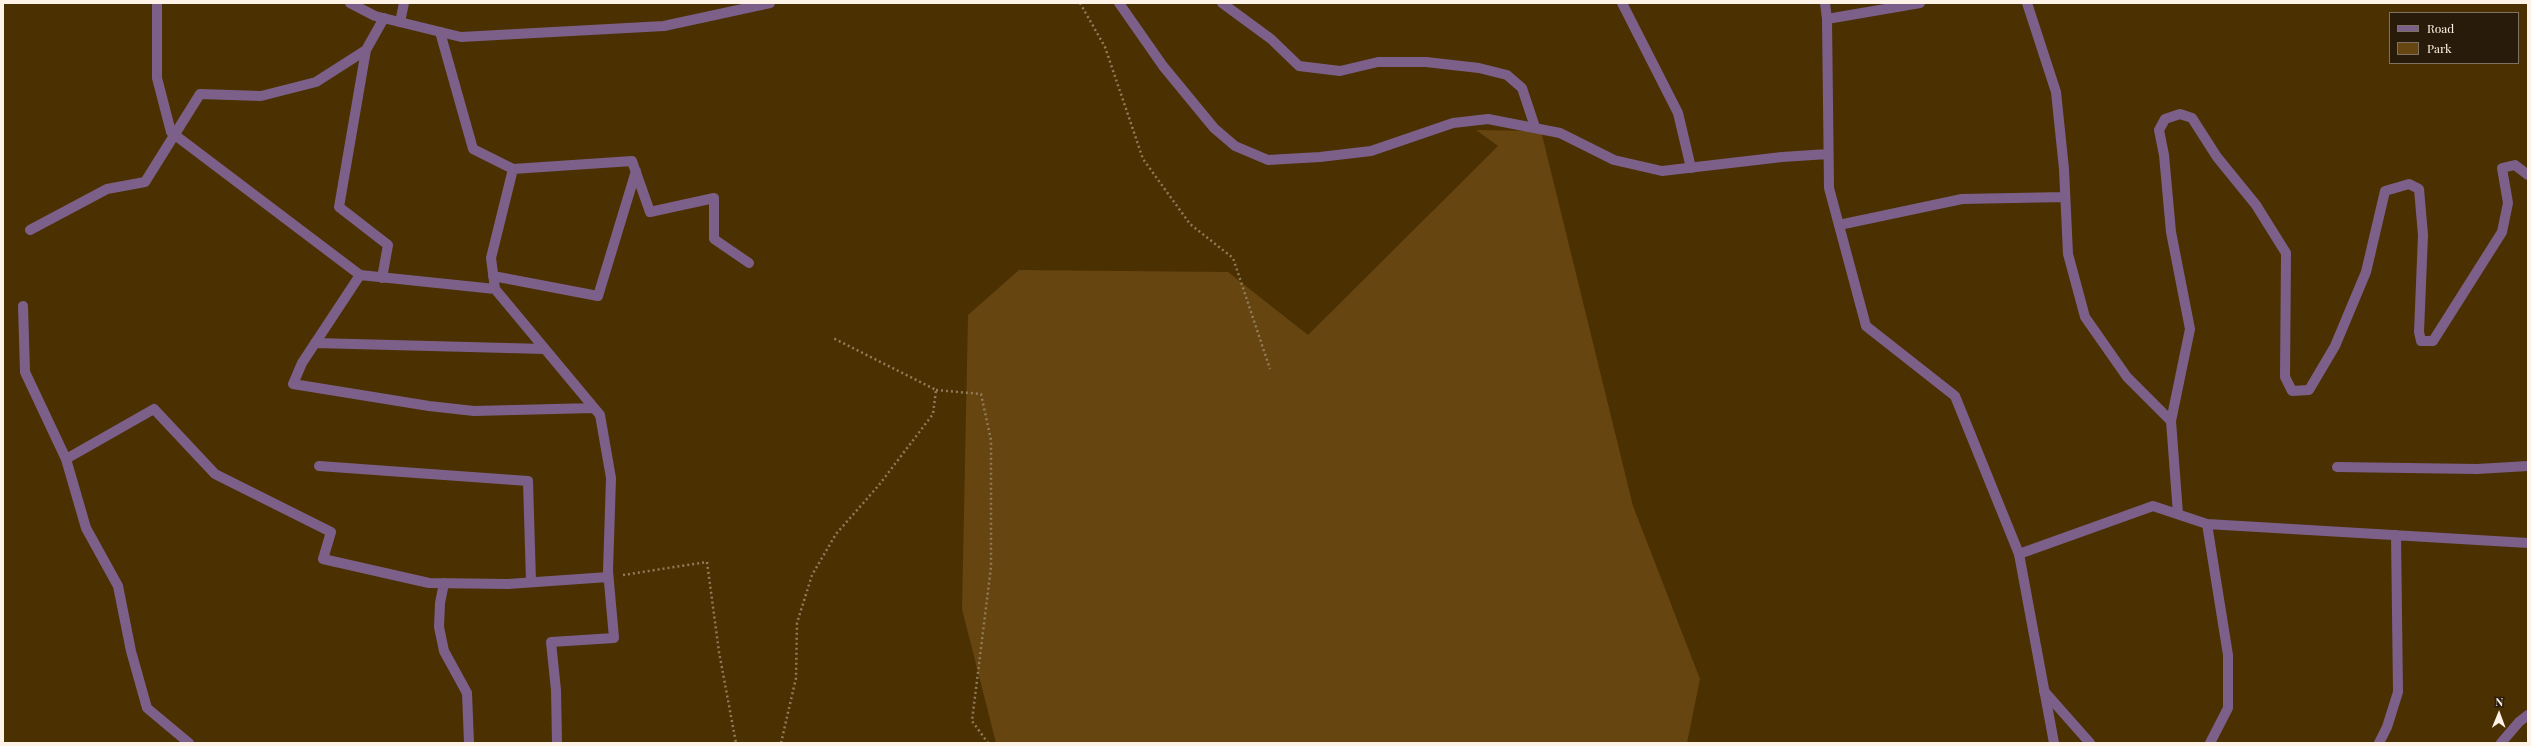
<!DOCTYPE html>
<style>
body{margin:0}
#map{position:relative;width:2531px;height:746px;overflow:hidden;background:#4b3002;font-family:"Playfair Display",serif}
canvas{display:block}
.frame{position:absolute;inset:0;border:4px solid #fef3e6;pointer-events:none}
.legend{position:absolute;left:2389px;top:12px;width:130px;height:52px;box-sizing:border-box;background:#281b0a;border:1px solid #7e7162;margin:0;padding:5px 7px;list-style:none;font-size:12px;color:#fef3e6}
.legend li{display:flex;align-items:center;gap:8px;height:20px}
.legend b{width:20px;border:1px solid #7e7162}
.north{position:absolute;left:2479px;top:694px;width:40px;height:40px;-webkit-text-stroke:3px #281b0a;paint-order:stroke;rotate:1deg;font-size:11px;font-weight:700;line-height:16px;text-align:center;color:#fef3e6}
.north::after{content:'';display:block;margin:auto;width:14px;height:18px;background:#fef3e6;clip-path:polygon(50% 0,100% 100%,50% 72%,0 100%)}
</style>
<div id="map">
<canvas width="2531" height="746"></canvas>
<div class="frame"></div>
<ul class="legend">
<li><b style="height:5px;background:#7c608a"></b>Road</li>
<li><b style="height:11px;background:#664510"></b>Park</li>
</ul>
<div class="north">N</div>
</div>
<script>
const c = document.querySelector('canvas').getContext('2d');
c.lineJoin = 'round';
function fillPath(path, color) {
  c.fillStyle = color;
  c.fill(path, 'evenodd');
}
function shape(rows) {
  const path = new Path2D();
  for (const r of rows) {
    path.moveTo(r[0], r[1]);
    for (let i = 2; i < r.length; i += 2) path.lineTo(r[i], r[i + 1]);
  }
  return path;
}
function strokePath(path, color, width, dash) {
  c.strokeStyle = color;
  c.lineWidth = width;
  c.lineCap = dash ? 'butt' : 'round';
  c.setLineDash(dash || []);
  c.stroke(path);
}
fillPath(shape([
 [1476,130,1541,131,1633,506,1700,679,1687,743,996,743,962,609,968,315,1019,270,1228,272,1308,335,1498,146]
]), '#664510');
strokePath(shape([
 [1080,3,1105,47,1143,159,1190,224,1233,258,1270,369],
 [936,390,981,394,991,440,991,567,972,721,988,743],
 [623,575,707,562,719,652,736,743],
 [781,743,796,678,797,623,812,575,836,534,879,485,933,414,936,390,833,338]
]), '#907b5a', 2.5, [2, 3]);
strokePath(shape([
 [157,3,157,78,171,132,360,275,495,289,600,415,611,478,608,571,614,638,551,642,556,690,557,743],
 [1222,3,1271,39,1299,66,1340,71,1378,62,1426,62,1479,68,1507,75,1522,88,1535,127],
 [1622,3,1678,113,1691,168],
 [2027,3,2056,92,2064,169,2068,254,2085,317,2127,377,2171,421,2178,514],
 [1827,19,1920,3],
 [400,22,404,3],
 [440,32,473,149,513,169,491,258,495,289],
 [366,50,339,207,388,245,382,278],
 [513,169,632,161,650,212,714,198,714,239,749,263],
 [1839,225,1962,199,2065,197],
 [30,230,107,189,145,182,200,94,261,96,316,82,366,50,384,18],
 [360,275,302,363,293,384,429,406,474,411,594,408],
 [493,276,598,296,636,171],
 [23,306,25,372,66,459,86,528,118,586,131,651,147,708,189,743],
 [315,343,545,349],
 [2171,421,2190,329,2171,232,2164,155,2159,130,2165,119,2180,114,2192,118,2217,157,2256,205,2286,253,2285,377,2292,391,2309,390,2335,346,2366,272,2385,191,2409,184,2419,189,2423,235,2419,332,2421,341,2433,341,2502,232,2508,203,2502,168,2515,165,2528,175],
 [66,459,154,409,215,474,331,532,323,559,429,583,508,584,608,577],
 [319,466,528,481,531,582],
 [2337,467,2477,469,2528,466],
 [2207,524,2228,655,2228,708,2210,743],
 [2019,554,2153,506,2207,524,2528,543],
 [444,583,440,603,439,627,444,651,467,693,469,743],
 [2044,691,2090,743],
 [2379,743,2387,727,2398,692,2396,535],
 [2501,743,2519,722,2528,715]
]), '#7c608a', 10);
strokePath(shape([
 [350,3,375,16,461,37,664,26,770,3],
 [1119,3,1163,66,1214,128,1235,146,1268,160,1320,157,1371,151,1453,123,1488,119,1560,133,1614,160,1662,171,1782,157,1828,154],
 [1825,3,1827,19,1829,188,1866,326,1955,396,2019,554,2054,743]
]), '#7c608a', 10);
</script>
